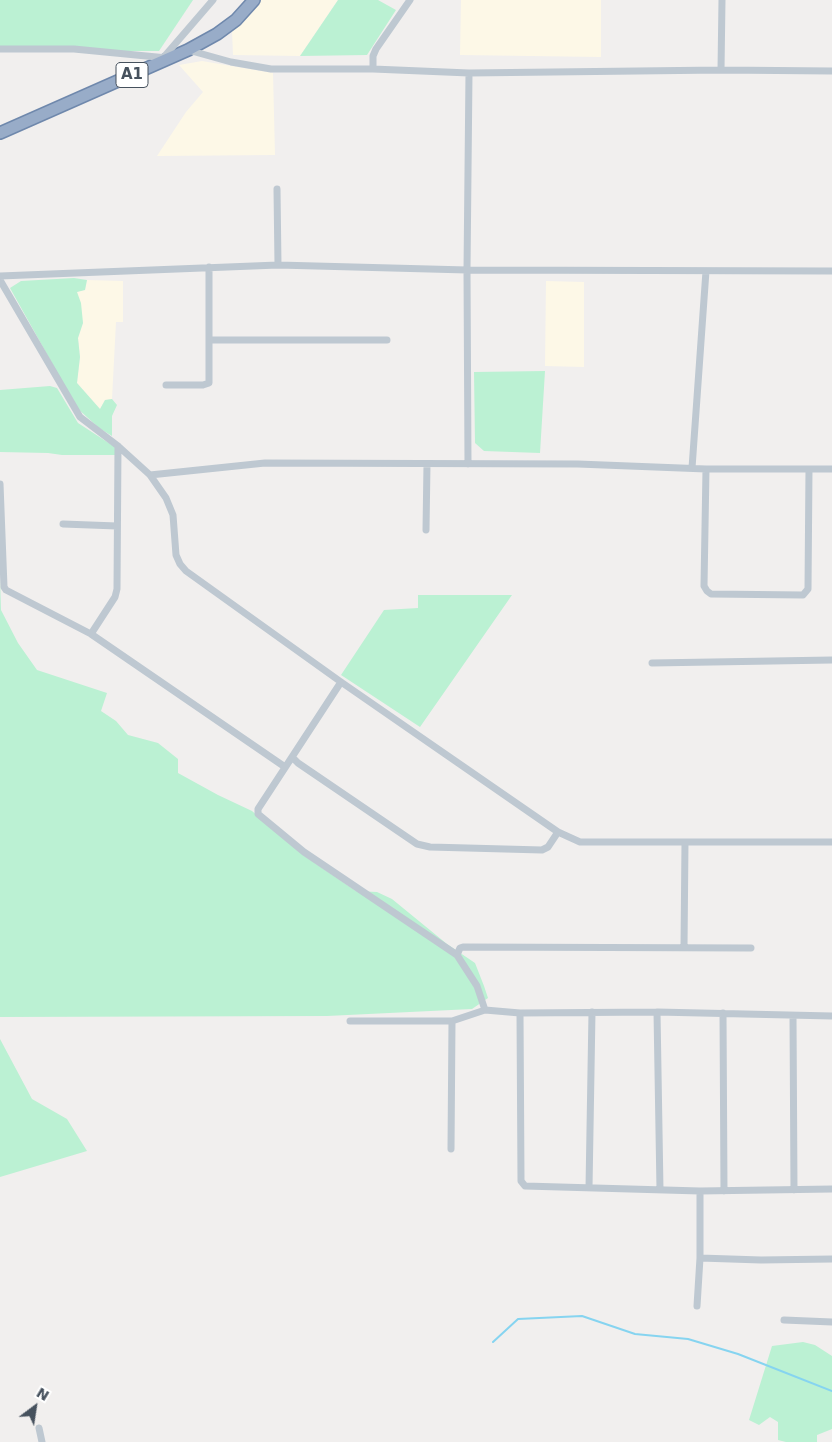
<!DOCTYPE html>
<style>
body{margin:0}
#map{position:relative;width:832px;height:1442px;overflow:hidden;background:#f1efee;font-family:"DejaVu Sans",sans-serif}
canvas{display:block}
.north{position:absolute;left:10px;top:1382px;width:50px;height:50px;-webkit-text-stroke:4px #fff;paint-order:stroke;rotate:31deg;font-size:14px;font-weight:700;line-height:20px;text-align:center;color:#46515d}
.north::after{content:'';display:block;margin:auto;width:18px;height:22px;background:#46515d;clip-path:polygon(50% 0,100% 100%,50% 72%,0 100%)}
</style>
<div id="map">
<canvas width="832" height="1442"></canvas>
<div class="north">N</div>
</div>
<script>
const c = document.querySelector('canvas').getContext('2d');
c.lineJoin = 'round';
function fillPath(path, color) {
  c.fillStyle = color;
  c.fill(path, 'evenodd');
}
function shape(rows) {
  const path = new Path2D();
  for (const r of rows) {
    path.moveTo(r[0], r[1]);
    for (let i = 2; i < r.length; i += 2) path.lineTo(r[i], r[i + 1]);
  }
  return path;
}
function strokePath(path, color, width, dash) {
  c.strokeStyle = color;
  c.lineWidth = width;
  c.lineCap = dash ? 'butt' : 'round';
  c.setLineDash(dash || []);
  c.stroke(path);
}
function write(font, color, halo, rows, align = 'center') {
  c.font = font + ' "DejaVu Sans",sans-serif';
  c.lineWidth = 4.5;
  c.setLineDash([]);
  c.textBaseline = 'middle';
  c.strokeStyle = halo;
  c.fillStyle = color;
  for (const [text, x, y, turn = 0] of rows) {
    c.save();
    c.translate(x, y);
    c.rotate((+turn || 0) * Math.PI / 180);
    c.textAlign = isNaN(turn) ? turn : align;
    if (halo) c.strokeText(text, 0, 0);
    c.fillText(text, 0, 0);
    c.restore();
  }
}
fillPath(shape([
 [259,0,338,0,300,56,233,55,232,31],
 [461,0,601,0,601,57,460,55],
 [202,61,273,73,275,155,157,156,186,112,203,92,179,65],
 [87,280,123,281,123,322,116,322,112,399,105,400,100,409,77,383,80,357,78,338,83,323,77,292,85,290],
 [546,281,584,282,584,367,545,366]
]), '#fdf8e7');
fillPath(shape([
 [0,0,193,0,159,51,0,51],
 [338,0,378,0,396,10,367,55,300,56],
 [74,278,87,280,85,290,77,292,81,303,83,323,78,338,80,357,77,383,100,409,105,400,112,399,117,405,112,416,112,436,99,428,77,408,10,288,21,281],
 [545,371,540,453,484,451,475,443,474,372],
 [50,386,57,388,78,423,115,447,115,455,62,455,48,453,0,452,0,390],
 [0,577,1,610,18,643,37,670,107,693,101,711,116,721,128,735,158,743,178,759,178,773,218,795,252,811,303,855,356,891,377,892,392,899,447,944,475,963,484,986,488,998,472,1009,327,1016,0,1017],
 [418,595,512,595,420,727,341,675,384,610,418,608],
 [0,1039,32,1099,67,1119,87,1151,0,1177],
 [803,1342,815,1345,832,1356,832,1429,817,1435,817,1442,786,1442,778,1440,778,1422,770,1417,759,1425,749,1420,772,1346]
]), '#bbf1d3');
strokePath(shape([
 [493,1342,518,1319,582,1316,635,1334,688,1339,738,1354,832,1391]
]), '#86d4f0', 2);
const trunk = shape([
 [0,133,188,50,217,34,236,20,254,0]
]);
strokePath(trunk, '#6f88ac', 14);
strokePath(shape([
 [722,0,721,70,832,71],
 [0,49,74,49,167,58],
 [188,50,231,62,271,69,373,69,469,73,721,70],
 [163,58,213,0],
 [373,69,373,56,376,49,410,0],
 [277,189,278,265],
 [0,276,278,265,467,270,832,271],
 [0,280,80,417,118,446,150,475,166,498,173,515,176,555,180,564,186,571,341,682,558,832,580,842,832,842],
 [209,340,387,340],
 [166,385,203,385,209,383,209,267],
 [468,464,467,270,469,73],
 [692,468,706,271],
 [706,469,704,586,707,591,711,594,803,595,808,589,809,469],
 [150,475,265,463,578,464,706,469,832,469],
 [0,484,4,587,6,590,91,634,285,767],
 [63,524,117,526],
 [426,530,427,464],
 [91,634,115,597,117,589,118,446],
 [652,663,832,660],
 [341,682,258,809,258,814,304,852,457,955,477,986,485,1010],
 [292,757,298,763,417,844,430,847,542,850,548,847,558,832],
 [684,948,685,842],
 [457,955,460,948,463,947,751,948],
 [657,1012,660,1190],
 [520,1013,521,1181,525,1186,700,1191,832,1189],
 [723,1013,724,1191],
 [793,1016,794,1190],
 [350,1021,452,1021,485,1010,520,1013,657,1012,832,1016],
 [451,1149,452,1021],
 [589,1188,592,1012],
 [700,1258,761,1260,832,1259],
 [697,1306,700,1258,700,1191],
 [784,1320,832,1322],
 [39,1428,42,1442]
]), '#bec8d1', 7);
strokePath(trunk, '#98acc8', 11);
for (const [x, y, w] of [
 [132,75,32]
]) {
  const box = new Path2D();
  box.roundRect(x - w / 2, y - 12.5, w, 25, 4);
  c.fillStyle = '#fff';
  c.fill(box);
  strokePath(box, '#46515d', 1);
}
write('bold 15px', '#46515d', null, [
 ["A1",132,75]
]);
</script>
